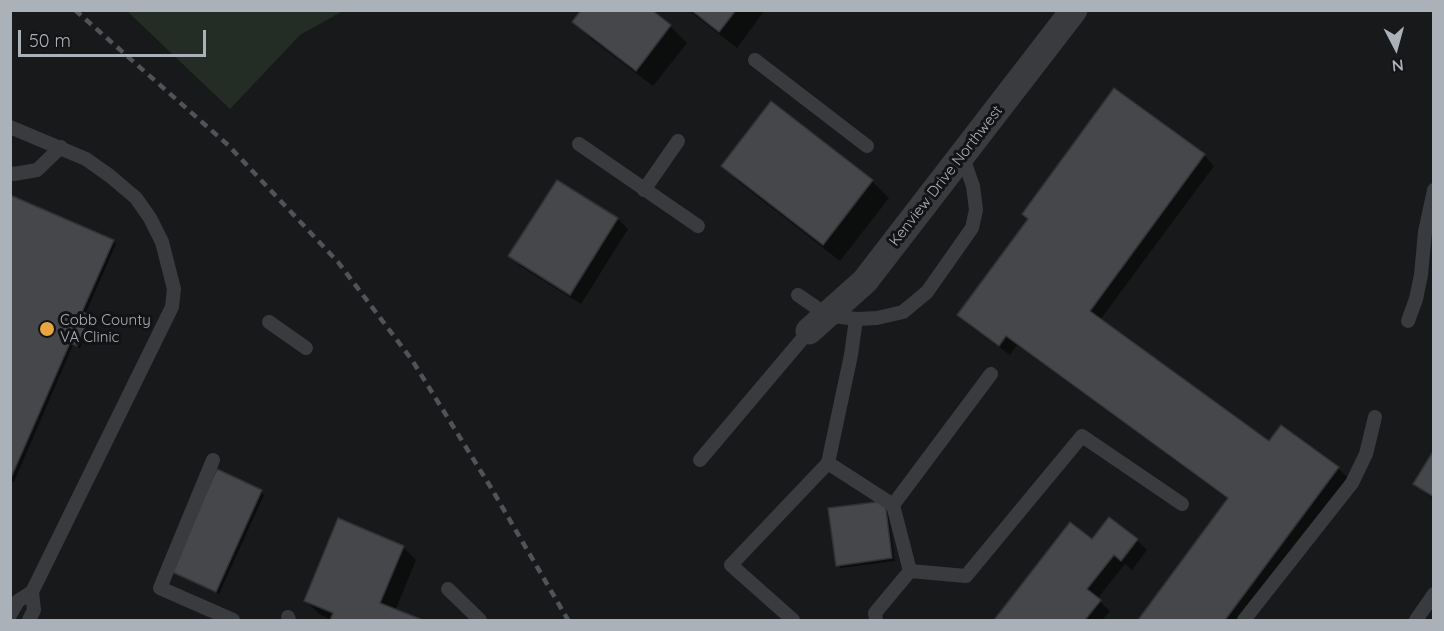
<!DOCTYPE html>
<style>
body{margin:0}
#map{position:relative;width:1444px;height:631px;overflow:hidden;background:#18191a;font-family:Quicksand,sans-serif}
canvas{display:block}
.frame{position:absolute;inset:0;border:12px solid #abb1b9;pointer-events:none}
.north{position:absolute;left:1366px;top:18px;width:60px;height:60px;-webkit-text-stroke:4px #131315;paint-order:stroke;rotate:174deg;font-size:16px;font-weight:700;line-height:24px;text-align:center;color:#abb1b9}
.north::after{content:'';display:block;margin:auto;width:21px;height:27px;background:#abb1b9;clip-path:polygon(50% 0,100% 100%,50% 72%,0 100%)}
.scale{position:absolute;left:18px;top:30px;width:188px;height:27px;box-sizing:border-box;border:3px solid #abb1b9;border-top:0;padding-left:8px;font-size:18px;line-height:21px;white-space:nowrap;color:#abb1b9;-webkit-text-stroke:4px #131315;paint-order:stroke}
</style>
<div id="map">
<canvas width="1444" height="631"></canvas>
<div class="frame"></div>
<div class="north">N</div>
<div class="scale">50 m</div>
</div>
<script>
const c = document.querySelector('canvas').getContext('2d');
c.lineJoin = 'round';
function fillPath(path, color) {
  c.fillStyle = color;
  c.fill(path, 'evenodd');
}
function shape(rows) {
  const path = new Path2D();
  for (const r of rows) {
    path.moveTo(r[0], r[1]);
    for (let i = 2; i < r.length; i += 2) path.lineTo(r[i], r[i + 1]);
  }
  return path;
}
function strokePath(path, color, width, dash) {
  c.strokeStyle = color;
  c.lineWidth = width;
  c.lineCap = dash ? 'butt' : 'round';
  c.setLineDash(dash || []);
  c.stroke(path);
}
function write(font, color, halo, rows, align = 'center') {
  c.font = font + ' Quicksand,sans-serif';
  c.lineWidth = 6;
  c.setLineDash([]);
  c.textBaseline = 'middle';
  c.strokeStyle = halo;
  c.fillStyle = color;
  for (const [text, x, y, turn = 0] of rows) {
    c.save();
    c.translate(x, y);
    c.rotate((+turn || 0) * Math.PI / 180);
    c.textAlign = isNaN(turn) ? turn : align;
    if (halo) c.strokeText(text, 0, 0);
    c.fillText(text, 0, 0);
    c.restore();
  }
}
fillPath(shape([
 [127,11,343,11,300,35,230,109]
]), '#242d25');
fillPath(shape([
 [650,10,670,26,687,43,653,86,591,39,574,22],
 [688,10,765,10,737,48],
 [1115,90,1204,155,1214,166,1100,320,1270,444,1338,468,1348,478,1243,620,1140,620,1229,500,1017,345,1010,355,969,325,959,315,1029,219],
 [771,103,872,181,889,198,840,261,739,182,723,166],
 [557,182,618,219,628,229,581,304,520,266,510,256],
 [10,197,113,241,116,244,85,315,93,320,80,348,73,345,14,482,10,480],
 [1434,453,1434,500,1415,484],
 [261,492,264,495,219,594,172,571],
 [887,506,895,561,841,568,837,565],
 [1070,524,1093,541,1137,540,1147,550,1132,570,1125,564,1097,599,1110,611,1102,620,996,620],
 [403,547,416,560,395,611,419,620,331,620,319,614,306,601]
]), '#0007');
const building = shape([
 [581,10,652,10,671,25,636,71,572,22,581,10],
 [691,10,736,10,719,32,691,10],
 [1114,88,1205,154,1090,311,1269,441,1281,425,1339,467,1225,620,1138,620,1228,498,1006,336,999,346,957,315,1028,219,1022,214,1114,88],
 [771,101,873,180,823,245,721,166,771,101],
 [557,180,618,218,570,295,508,256,557,180],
 [10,195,114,240,82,312,90,315,77,346,70,343,10,480,10,195],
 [1434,450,1434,497,1413,484,1434,450],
 [217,469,262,490,216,592,170,571,217,469],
 [885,501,892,558,836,566,828,508,885,501],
 [1109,517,1138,539,1121,561,1114,555,1087,589,1101,600,1085,620,994,620,1070,522,1092,539,1109,517],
 [338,518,404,546,380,603,423,620,330,620,333,613,304,601,338,518]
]);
fillPath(building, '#45474a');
strokePath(building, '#323336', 1.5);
strokePath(shape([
 [755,60,867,146],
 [10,127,86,159,110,176,136,198,150,218,162,242,174,289,172,307,32,592,18,601,10,615],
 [579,144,698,226],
 [10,173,14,174,37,170,61,147],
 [644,190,678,141],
 [798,295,827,315,856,319,877,318,903,312,927,292,972,228,976,210,973,186,962,155],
 [1408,321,1416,299,1421,275,1425,232,1434,190],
 [269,322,306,348],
 [213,460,160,588,233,620],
 [700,460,809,331],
 [828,463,851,355,856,319],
 [910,571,893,505,991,374],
 [448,589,480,620],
 [288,617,289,620],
 [29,620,34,610,32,592],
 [793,620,731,565,828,463,893,505],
 [876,620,875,613,910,571,966,576,1082,436,1182,504],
 [1244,620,1352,483,1366,454,1375,417],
 [1416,620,1434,594]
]), '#3a3b3f', 14);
strokePath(shape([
 [809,331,865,281,1074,10]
]), '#3a3b3f', 27);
strokePath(shape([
 [75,10,228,145,338,262,412,360,490,486,568,620]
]), '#515358', 4.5, [8, 6]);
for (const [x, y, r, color] of [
 [47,329,8,"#eaa441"]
]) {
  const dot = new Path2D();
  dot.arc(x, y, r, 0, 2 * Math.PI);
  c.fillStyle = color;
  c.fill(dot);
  strokePath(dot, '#131315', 2);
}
write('15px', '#abb1b9', '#131315', [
 ["Kenview Drive Northwest",946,176,-52]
]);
write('15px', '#abb1b9', '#131315', [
 ["Cobb County",60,320],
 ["VA Clinic",60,337]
], 'left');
</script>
